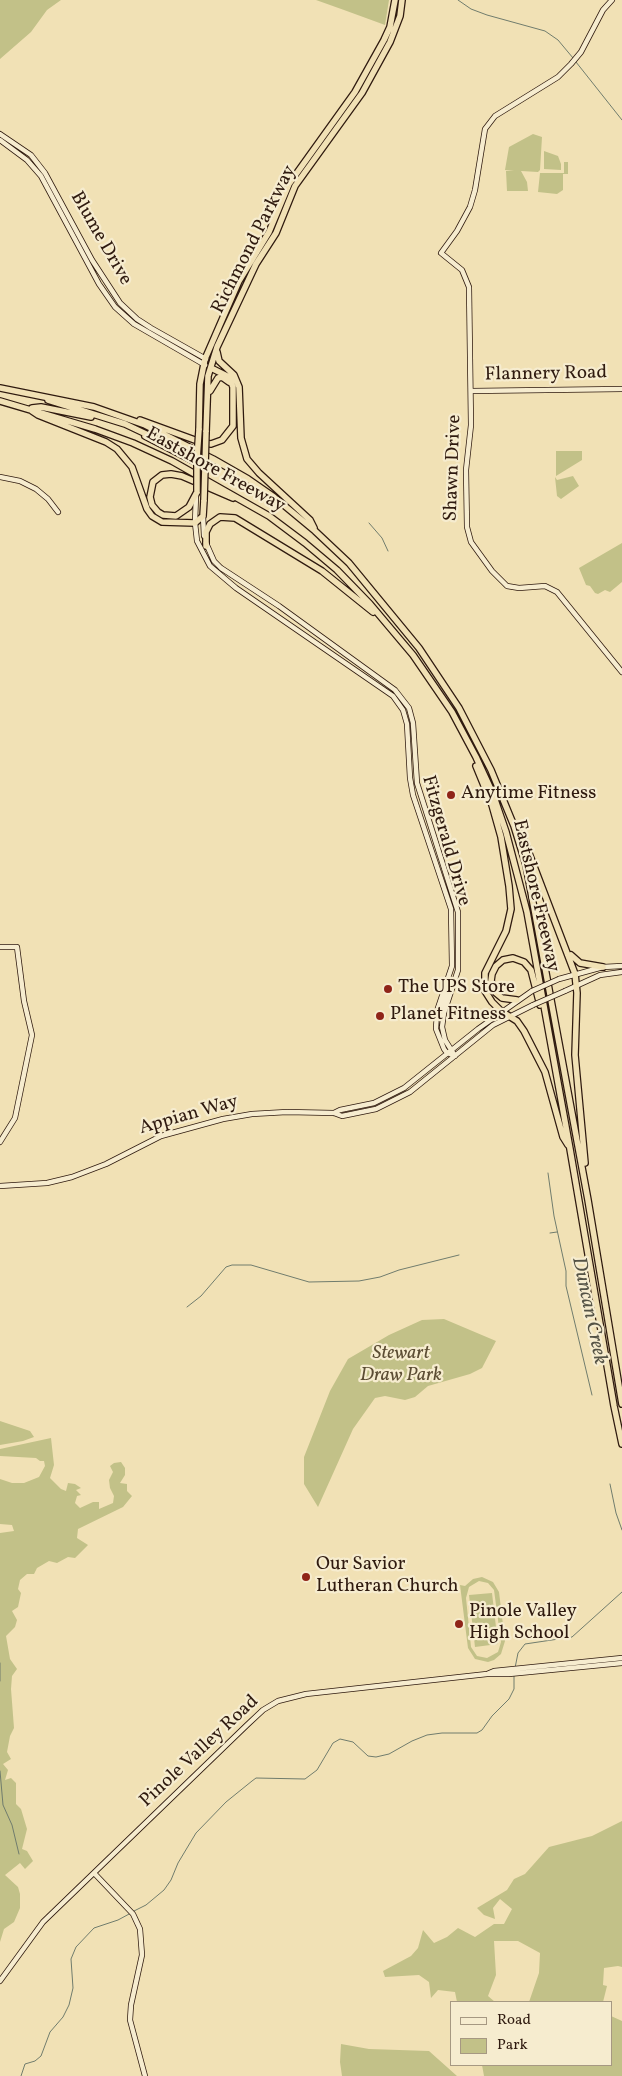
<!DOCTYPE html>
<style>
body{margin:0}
#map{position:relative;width:622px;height:2076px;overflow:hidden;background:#f1e1b5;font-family:Vollkorn,serif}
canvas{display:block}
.legend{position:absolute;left:450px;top:2001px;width:162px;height:65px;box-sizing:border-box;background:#f6eccf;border:1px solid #a69882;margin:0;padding:6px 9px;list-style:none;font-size:15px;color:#2f1a0f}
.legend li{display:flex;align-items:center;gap:10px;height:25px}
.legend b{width:25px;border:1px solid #a69882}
</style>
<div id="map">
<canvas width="622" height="2076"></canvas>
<ul class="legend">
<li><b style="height:6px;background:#f6eccf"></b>Road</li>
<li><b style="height:14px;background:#c2c188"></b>Park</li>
</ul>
</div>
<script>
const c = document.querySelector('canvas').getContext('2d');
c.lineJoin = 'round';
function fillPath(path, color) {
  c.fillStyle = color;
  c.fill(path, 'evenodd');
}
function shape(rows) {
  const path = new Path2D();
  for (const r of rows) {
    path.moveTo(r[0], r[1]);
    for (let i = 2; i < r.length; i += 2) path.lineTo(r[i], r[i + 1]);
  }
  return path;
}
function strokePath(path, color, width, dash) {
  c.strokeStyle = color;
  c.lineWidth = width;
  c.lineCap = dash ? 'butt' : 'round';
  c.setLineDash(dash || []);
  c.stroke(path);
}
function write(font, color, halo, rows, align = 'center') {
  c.font = font + ' Vollkorn,serif';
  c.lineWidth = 4.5;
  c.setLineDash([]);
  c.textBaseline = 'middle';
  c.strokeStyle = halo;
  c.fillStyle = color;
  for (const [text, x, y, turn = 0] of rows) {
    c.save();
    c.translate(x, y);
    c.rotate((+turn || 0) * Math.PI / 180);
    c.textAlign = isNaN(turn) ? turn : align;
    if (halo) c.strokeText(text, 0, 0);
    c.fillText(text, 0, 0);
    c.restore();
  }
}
fillPath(shape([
 [0,0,61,0,47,10,31,32,0,59],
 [316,0,389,0,385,25,344,10],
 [533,134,542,137,540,170,538,172,521,171,527,182,528,191,507,191,506,171,514,171,505,170,509,147],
 [544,151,558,156,561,164,561,170,544,169],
 [564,162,568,162,568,174,563,174,563,190,557,194,538,192,540,173,564,173],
 [556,451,582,451,582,460,556,476],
 [573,476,579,486,561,499,557,496,555,477,557,480],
 [622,543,622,582,610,592,605,590,598,594,595,593,590,586,586,585,579,568],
 [444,1319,496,1341,482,1368,470,1374,428,1386,415,1397,405,1400,385,1396,375,1398,353,1429,318,1507,304,1484,304,1457,330,1391,348,1359,389,1335,422,1320],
 [0,1421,30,1431,34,1437,23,1441,0,1445],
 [51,1438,54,1465,50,1478,61,1489,66,1491,68,1483,75,1484,81,1488,76,1490,81,1495,77,1496,75,1503,80,1508,93,1502,99,1502,99,1509,113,1503,114,1496,110,1488,109,1480,113,1472,110,1466,114,1463,121,1462,125,1468,125,1475,120,1483,127,1484,127,1491,132,1496,123,1507,78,1529,77,1538,88,1545,75,1558,68,1557,57,1563,49,1561,37,1568,34,1574,27,1574,20,1580,18,1589,21,1593,18,1607,12,1611,17,1620,15,1627,6,1636,10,1659,17,1669,12,1676,11,1689,14,1728,10,1736,7,1752,11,1759,3,1764,8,1770,5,1780,11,1778,16,1783,16,1804,21,1809,27,1829,22,1849,27,1851,33,1861,25,1869,20,1863,5,1875,18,1887,20,1894,20,1908,14,1922,4,1929,0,1942,0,1533,14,1531,12,1525,0,1524,0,1479,12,1483,24,1483,39,1477,45,1466,44,1461,40,1461,36,1458,0,1456,0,1449],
 [482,1577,493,1582,499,1592,505,1641,501,1654,494,1660,488,1662,475,1659,468,1648,460,1585,465,1586,473,1579],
 [479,1581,488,1583,494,1590,501,1642,498,1652,487,1658,477,1656,471,1647,466,1598,469,1587],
 [492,1593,498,1644,475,1647,469,1595],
 [622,1821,622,1967,618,1966,604,1968,603,1985,607,1986,603,2002,529,2002,539,1973,540,1953,518,1941,494,1941,496,1975,488,1996,495,2002,457,2002,455,1992,438,1990,431,1998,429,1982,419,1975,385,1977,383,1971,411,1956,418,1948,423,1930,434,1943,447,1937,458,1928,475,1937,494,1924,504,1924,512,1909,500,1899,493,1908,495,1919,484,1915,477,1908,507,1890,514,1879,525,1874,549,1847,592,1836],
 [611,2016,622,2021,622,2076,484,2076,482,2065,611,2065],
 [341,2044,369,2049,429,2051,457,2076,342,2076,340,2062]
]), '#c2c188');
strokePath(shape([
 [458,0,471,9,487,15,545,31,558,40,573,58],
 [576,62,622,120],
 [369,523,382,538,388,551],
 [548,1173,554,1216,566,1271,566,1286,592,1395],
 [550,1233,557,1232],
 [187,1307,201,1296,226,1267,232,1265,251,1265,309,1282,359,1281,380,1277,399,1270,459,1255],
 [610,1484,616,1513,622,1530],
 [0,1663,0,1681],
 [515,1668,518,1653,525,1644,572,1637,622,1592],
 [0,1771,3,1805,12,1825,19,1854],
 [134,1911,146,1905,164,1890,171,1880,178,1863,196,1833,226,1802,252,1781,256,1778,305,1779,317,1770,333,1743,340,1739,353,1742,368,1756,376,1757,389,1754,412,1741,427,1735,442,1733,477,1733,482,1730,492,1716,509,1699,514,1689,514,1674],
 [21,2076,25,2064,35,2061,41,2056,50,2032,63,2017,69,2005,73,1988,71,1959,76,1947,94,1928,118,1920,131,1913]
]), '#707c6d', 1);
const secondary = shape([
 [612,0,603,10,581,52,571,64,558,77,495,116,485,129,475,190,470,207,457,231,441,253,462,270,469,287,471,425,466,470,467,527,471,542,492,571,507,586,519,588,545,586,557,592,622,672],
 [0,134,31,155,45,173,92,260,120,303,137,319,151,328,206,359],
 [0,140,27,160,41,176,99,284,115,307,134,324,205,365],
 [471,391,622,389],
 [0,477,20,481,36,489,48,499,58,512],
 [196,495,195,523,197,541,210,566,236,588,393,696,403,710,407,724,410,778,413,795,451,909,452,966,437,1011,436,1029,444,1049,447,1053,455,1056],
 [203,516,204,536],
 [206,543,214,561,221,568,279,606,395,690,409,708,413,723,417,783,458,912,458,970,444,1013,442,1027,445,1040,455,1056],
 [0,947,17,947,24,1001,32,1035,15,1118,0,1142],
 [559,979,603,967,622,966],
 [565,991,600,975,622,972],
 [444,1013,442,1007,446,997,445,992],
 [334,1113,340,1110,374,1103,404,1088,478,1029,532,991],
 [0,1186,47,1183,72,1177,106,1164,161,1136,223,1119,252,1114,287,1112,334,1113,342,1116,376,1109,410,1092,493,1025,533,1005],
 [487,1674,494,1671,622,1658],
 [94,1873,133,1914,140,1929,142,1955,131,2005,130,2020,145,2076],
 [0,1981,43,1922,247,1725,263,1710,278,1701,306,1694,487,1674,509,1674,622,1663]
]);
const highway = shape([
 [217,352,219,361,234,375,239,387,241,438,247,459,259,473,310,520,314,528],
 [0,388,94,407,145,425,213,459,248,479,274,497,315,531,349,563,419,648,459,708,491,770,514,826,526,865,588,1200,622,1404],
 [210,391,218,378,222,377,229,382],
 [48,400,125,424,205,462],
 [0,401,95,429,133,443,172,461,269,516,305,543,337,570,370,604,413,655,452,712,476,757,493,794,506,832,527,912,570,1149,614,1406,622,1444],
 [32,408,41,407,91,417],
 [32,411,38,415,106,442,117,449,132,467,147,509,152,516,162,522,195,523,203,516,204,500],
 [140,420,203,443,211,444,222,440,233,426,233,387,229,377,211,368],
 [199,430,200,384,205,359,239,281,269,232,289,184,355,92,384,40,390,27,395,0],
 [206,432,208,376,217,347,256,264,276,233,295,186,362,93,390,42,400,16,402,0],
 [145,436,205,467],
 [197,492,189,507,176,516,163,515,158,512,152,505,150,497,153,482,162,475,171,474,182,476,233,498],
 [206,546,206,532,210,524,220,517,235,518,322,571,373,612],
 [476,766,492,805,501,837,509,886,511,909,506,931,485,973,485,991,492,1002,501,1011,517,1021,524,1031,545,1072,563,1137,568,1145],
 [516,828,522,835,575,974,577,993,575,1055,585,1163],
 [571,955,580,963,603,967],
 [517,1000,502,998,496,993,491,981,492,974,496,966,503,960,513,958,524,962,531,970,540,1005]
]);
strokePath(secondary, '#2f1a0f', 6);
strokePath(highway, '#2f1a0f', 8);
strokePath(secondary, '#f6eccf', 4.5);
strokePath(highway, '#f1e1b5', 5.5);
const secondaryBridge = shape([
 [532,991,559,979],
 [533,1005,565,991]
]);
const highwayBridge = shape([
 [197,459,199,430],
 [197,492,197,464],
 [204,500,206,432]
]);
strokePath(secondaryBridge, '#2f1a0f', 6, []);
strokePath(highwayBridge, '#2f1a0f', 8, []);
strokePath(secondaryBridge, '#f6eccf', 4.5);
strokePath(highwayBridge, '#f1e1b5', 5.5);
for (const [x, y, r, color] of [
 [451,795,5,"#8f2418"],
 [388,989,5,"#8f2418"],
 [380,1016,5,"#8f2418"],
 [306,1577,5,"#8f2418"],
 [459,1624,5,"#8f2418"]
]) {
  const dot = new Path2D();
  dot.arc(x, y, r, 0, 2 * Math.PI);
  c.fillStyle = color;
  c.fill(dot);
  strokePath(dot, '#f6eccf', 2);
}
write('19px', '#2f1a0f', '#f6eccf', [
 ["Blume Drive",100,239,60],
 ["Richmond Parkway",255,240,-63],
 ["Flannery Road",546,375,-1],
 ["Shawn Drive",454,468,-88],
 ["Eastshore Freeway",215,471,29],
 ["Fitzgerald Drive",445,841,74],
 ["Eastshore Freeway",535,896,77],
 ["Appian Way",189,1116,-16],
 ["Pinole Valley Road",200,1752,-43]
]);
write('19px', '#2f1a0f', '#f6eccf', [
 ["Anytime Fitness",461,795],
 ["The UPS Store",398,989],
 ["Planet Fitness",390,1016],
 ["Our Savior",316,1566],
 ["Lutheran Church",316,1588],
 ["Pinole Valley",469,1613],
 ["High School",469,1635]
], 'left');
write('italic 19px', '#5b4c33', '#f6eccf', [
 ["Stewart",401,1355],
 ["Draw Park",401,1377]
]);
write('italic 20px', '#555346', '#f6eccf', [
 ["Duncan Creek",588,1311,78]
]);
</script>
